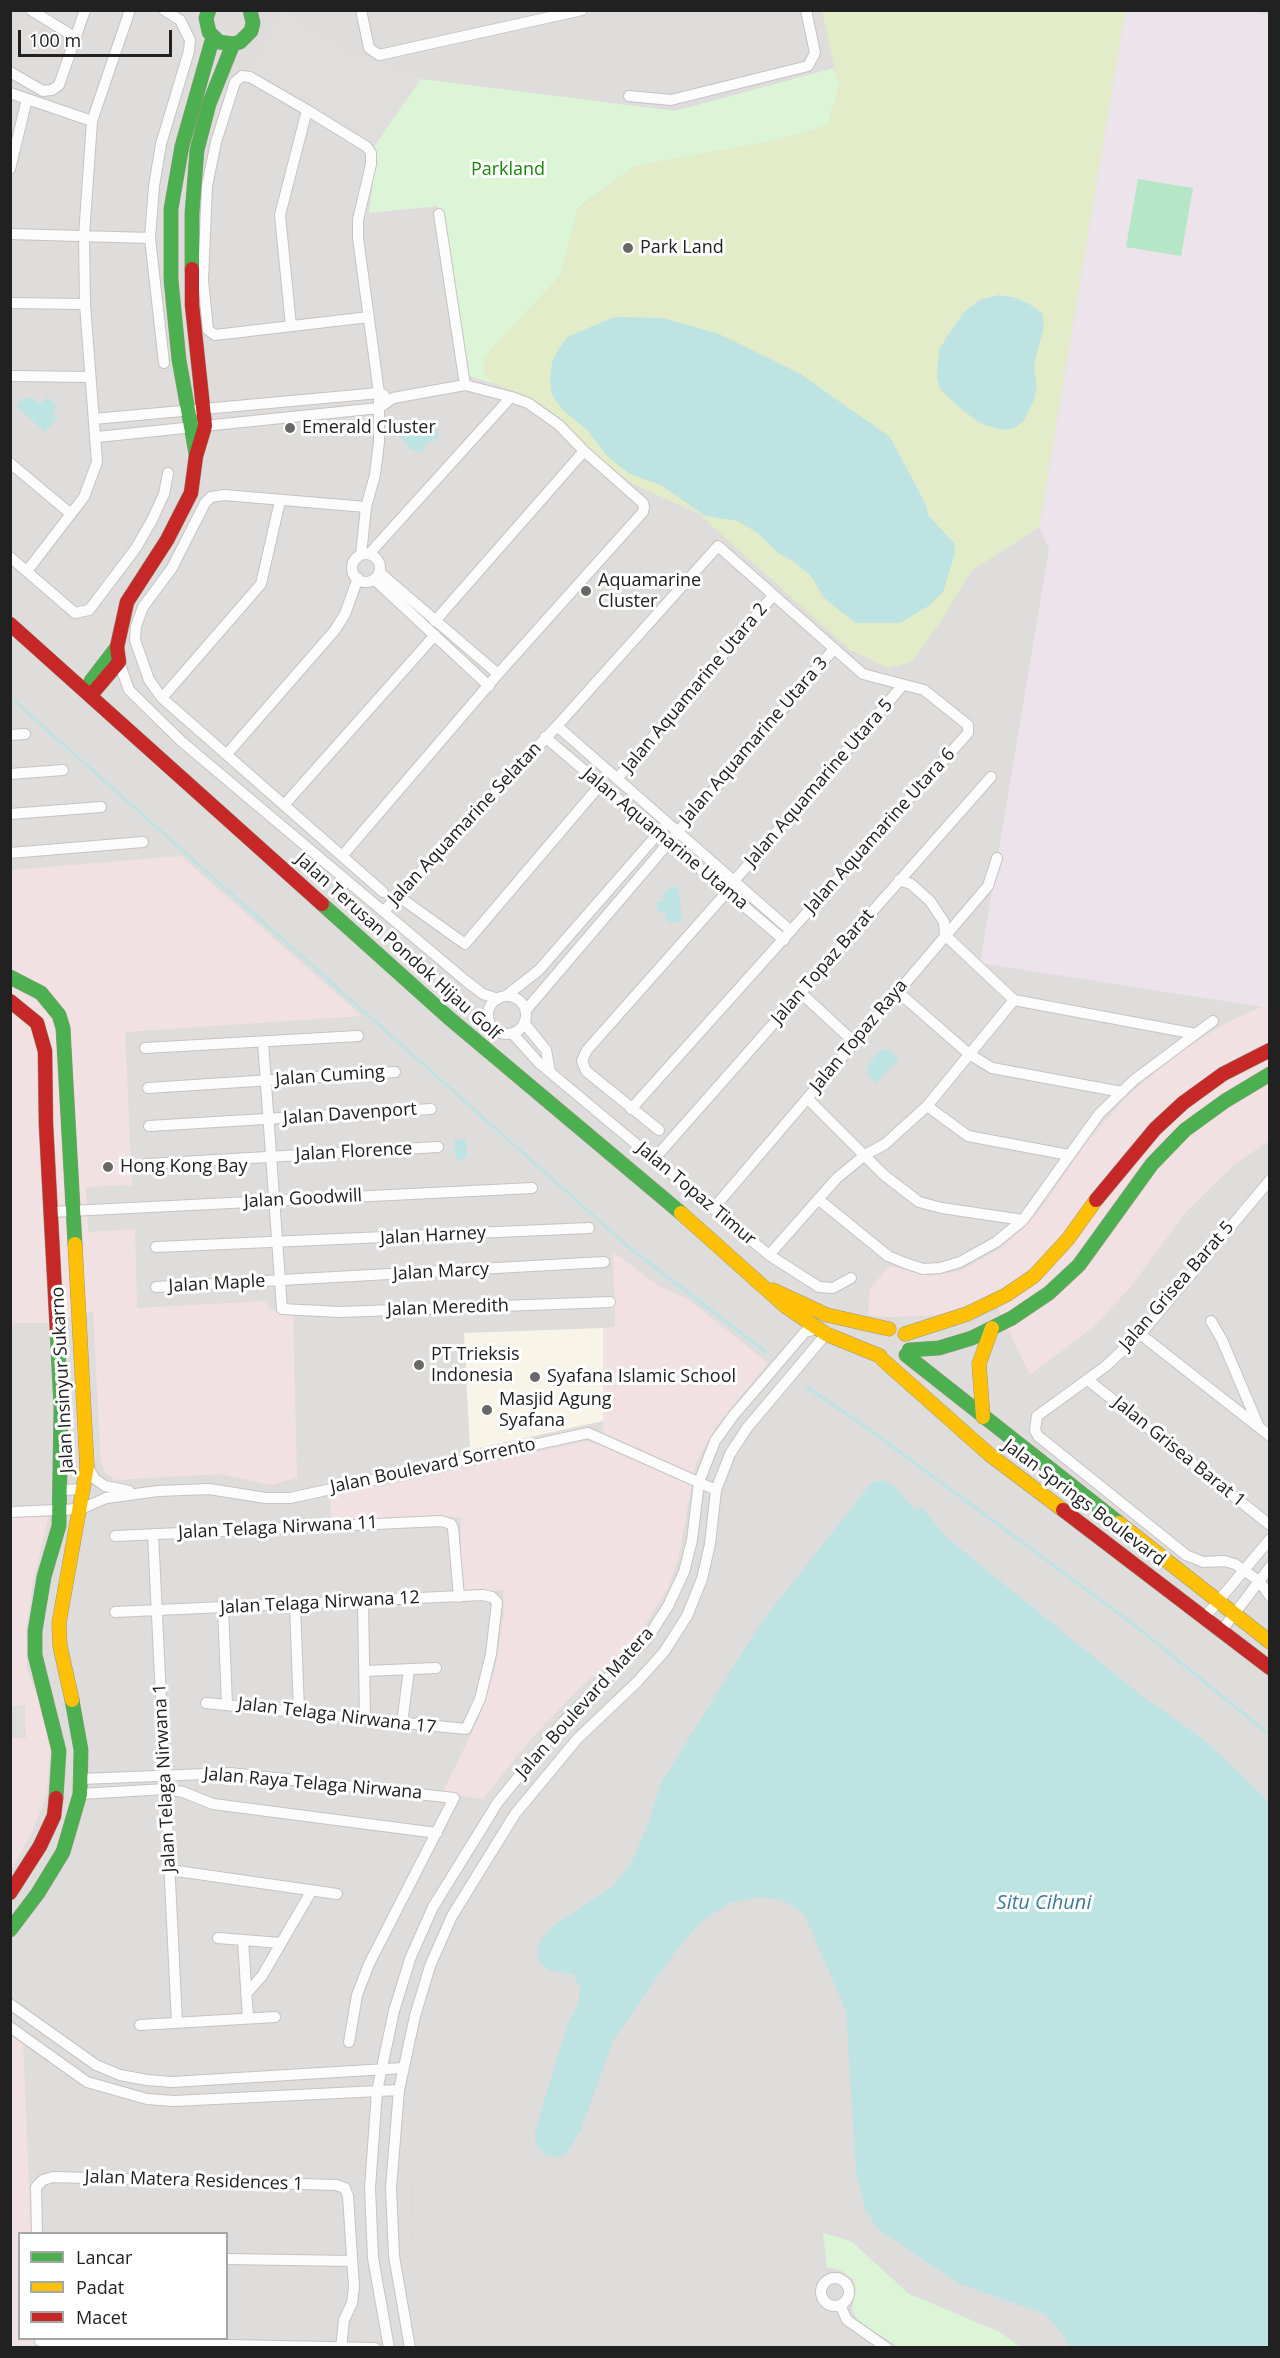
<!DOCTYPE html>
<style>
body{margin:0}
#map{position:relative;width:1280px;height:2358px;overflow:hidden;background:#f0edea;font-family:"Open Sans",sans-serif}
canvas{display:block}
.frame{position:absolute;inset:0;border:12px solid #212121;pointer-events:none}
.legend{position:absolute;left:18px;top:2232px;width:210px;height:108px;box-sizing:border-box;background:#fff;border:2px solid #a6a6a6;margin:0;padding:8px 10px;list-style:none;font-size:18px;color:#212121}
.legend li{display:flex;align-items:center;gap:12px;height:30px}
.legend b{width:30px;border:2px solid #a6a6a6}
.scale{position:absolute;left:18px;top:30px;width:154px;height:27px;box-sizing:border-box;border:3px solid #212121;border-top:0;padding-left:8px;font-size:18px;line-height:21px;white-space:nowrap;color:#212121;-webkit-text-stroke:4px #fff;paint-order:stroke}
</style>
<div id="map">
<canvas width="1280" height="2358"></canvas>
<div class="frame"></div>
<ul class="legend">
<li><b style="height:8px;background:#4caf50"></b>Lancar</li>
<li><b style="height:8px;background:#ffc107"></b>Padat</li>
<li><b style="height:8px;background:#c62828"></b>Macet</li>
</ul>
<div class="scale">100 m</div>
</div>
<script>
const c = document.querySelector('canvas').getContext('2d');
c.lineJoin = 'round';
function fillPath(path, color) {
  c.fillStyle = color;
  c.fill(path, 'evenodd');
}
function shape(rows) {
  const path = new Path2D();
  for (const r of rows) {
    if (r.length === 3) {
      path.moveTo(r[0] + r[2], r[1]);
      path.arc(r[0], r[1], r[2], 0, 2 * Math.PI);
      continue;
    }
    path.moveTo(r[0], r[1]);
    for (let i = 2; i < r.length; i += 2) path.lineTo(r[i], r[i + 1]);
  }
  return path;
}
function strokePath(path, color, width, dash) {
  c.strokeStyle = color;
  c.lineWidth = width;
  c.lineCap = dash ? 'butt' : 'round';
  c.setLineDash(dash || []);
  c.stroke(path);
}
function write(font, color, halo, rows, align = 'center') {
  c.font = font + ' "Open Sans",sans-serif';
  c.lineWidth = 6;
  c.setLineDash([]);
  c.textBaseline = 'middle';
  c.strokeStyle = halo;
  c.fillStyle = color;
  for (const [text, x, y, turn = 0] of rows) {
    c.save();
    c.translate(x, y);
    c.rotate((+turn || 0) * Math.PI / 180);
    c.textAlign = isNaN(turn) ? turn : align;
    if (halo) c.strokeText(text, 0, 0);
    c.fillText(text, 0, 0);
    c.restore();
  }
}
fillPath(shape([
 [10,11,1269,11,1269,2347,11,2347],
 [20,2234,226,2234,226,2338,20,2338]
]), '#dfdddc');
fillPath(shape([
 [181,856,362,1016,125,1032,132,1185,86,1187,88,1232,135,1229,137,1308,267,1301,269,1309,293,1315,297,1478,271,1485,221,1474,115,1480,106,1473,101,1464,93,1311,47,1323,11,1323,11,870],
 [1261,1007,1269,1008,1269,1141,1235,1164,1187,1211,1130,1288,1093,1327,1030,1375,992,1296,938,1315,888,1317,868,1315,870,1288,890,1266,930,1276,959,1271,1002,1248,1038,1213,1087,1142,1128,1095,1179,1053,1222,1025],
 [613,1252,659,1286,689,1300,768,1363,715,1428,696,1463,678,1560,668,1588,646,1624,622,1652,585,1683,531,1739,483,1799,442,1793,479,1718,495,1669,504,1612,503,1590,467,1592,460,1587,461,1517,331,1523,330,1494,348,1488,384,1486,587,1441,603,1446,603,1328,615,1327],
 [49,1515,33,1582,26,1629,27,1670,40,1703,50,1743,47,1794,30,1837,11,1869,11,1517],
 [10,2035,23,2043,31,2233,20,2234,20,2338,35,2339,36,2347,11,2347]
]), '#f1e1e2');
fillPath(shape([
 [1245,10,1269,15,1269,1008,980,963,1049,549,1039,527,1125,11]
]), '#ede3eb');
fillPath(shape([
 [603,1328,603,1421,470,1450,464,1333]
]), '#f8f4e7');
fillPath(shape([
 [470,1910,488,1914,492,1951,514,1997,537,2010,522,2051,522,2080,506,2116,501,2149,503,2174,540,2213,604,2176,613,2164,667,2032,721,1961,768,1950,793,2027,823,2233,696,2347,427,2347,415,2291,409,2232,410,2159,422,2046,439,1977]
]), '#dedcdb');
fillPath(shape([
 [822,11,1125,11,1039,527,971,571,942,620,911,662,888,668,850,650,699,514,633,484,600,459,558,417,517,392,492,383,484,371,484,357,560,276,578,209,634,166,782,139,827,125,839,86]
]), '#e3ecc8');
fillPath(shape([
 [283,10,295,26,347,55,421,79,675,111,834,68,839,86,827,125,782,139,634,166,578,208,560,276,484,357,484,371,492,383,463,374,438,206,369,213,376,161],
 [823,2233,851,2241,909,2294,1000,2332,1020,2347,897,2346,858,2321,852,2309,856,2289,853,2279,840,2270,827,2267]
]), '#dcf5d6');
fillPath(shape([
 [1138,179,1193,188,1181,256,1126,247]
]), '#b5e7c7');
fillPath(shape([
 [283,10,295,26,347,55,421,79,373,148,248,75],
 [25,1705,26,1738,11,1738,11,1706]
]), '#e0dedd');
fillPath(shape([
 [999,295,1017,298,1031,305,1042,313,1044,326,1034,365,1037,387,1033,402,1024,420,1015,428,1001,430,980,423,961,409,940,389,937,378,939,349,964,312,980,300],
 [615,317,663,318,719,334,799,373,890,437,926,505,928,515,954,543,955,553,943,592,927,607,900,623,855,623,823,597,812,577,796,563,777,552,759,534,738,521,705,516,661,485,630,474,608,457,587,430,563,410,552,395,550,379,552,362,559,348,569,336],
 [47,397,58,407,53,413,58,418,45,432,16,406,22,399,33,398,40,404],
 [416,420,432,426,439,433,437,440,425,444,424,450,420,452,411,450,399,435,400,426,404,422],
 [672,886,678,888,682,917,677,923,669,922,665,919,666,912,659,913,656,907,658,901,664,901,663,894],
 [888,1048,899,1059,876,1083,867,1074,869,1071,866,1068,879,1051],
 [466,1139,467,1156,459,1161,455,1156,454,1140],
 [882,1480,892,1484,915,1510,922,1507,947,1538,1137,1692,1207,1742,1269,1802,1269,2347,1069,2347,1064,2336,1045,2314,957,2283,878,2229,865,2209,856,2172,846,2011,804,1914,782,1900,759,1897,729,1903,700,1923,675,1952,613,2041,581,2130,566,2154,557,2157,543,2154,536,2144,535,2131,568,2023,578,2004,580,1988,573,1974,549,1971,540,1963,537,1952,541,1939,553,1926,614,1885,632,1861,646,1829,661,1783,760,1624,872,1482]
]), '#bee3e3');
strokePath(shape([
 [10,697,631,1249,766,1352],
 [807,1387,870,1430,1133,1624,1270,1735]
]), '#bee3e3', 3);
const street = shape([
 [31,10,76,38],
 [164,10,180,20,190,40,189,51,161,144,154,186,150,238,164,363],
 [361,10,369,48,379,55,582,10],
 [10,72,43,91,52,90,59,85,85,10],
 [10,93,92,121],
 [629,96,671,100,808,66,815,53,806,10],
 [10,169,27,99],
 [439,214,465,385],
 [10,234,150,238],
 [10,303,85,304],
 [291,326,280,215,307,110],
 [10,376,89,377],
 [94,419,379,393,384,395],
 [97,437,379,408,393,398,465,385,511,397],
 [10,463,71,514],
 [366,507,224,495,211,497,205,503,172,568,143,607,136,626,135,640,149,680,162,698,383,892],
 [366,568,14],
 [361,555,366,507,375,475,379,442,379,393,358,238,358,220,371,164,371,153,367,147,307,110,250,77,242,76,235,82,216,142,207,186,203,280,208,330,215,335,369,317],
 [10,557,75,613,89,610,136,548,152,520,164,494,168,473],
 [27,571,84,497,97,462,85,304,84,236,92,121,130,10],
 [379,572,498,674],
 [374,579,489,686],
 [435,621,584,451],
 [119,662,129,690,181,741,466,981,483,994,498,999],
 [162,698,261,584,280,501],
 [557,726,791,931],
 [10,735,25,734],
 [545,737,784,940],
 [227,754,335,630,345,614,358,578],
 [10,774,63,770],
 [617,779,772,597],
 [285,804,435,635],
 [10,814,101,807],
 [10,853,143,842],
 [343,855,498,674,643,512,644,507,643,503,584,451,559,425,528,403,511,397,369,554],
 [899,880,911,884,930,901,944,922,945,935,1014,1000,1196,1034],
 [734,881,903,685],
 [398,896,465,944,601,784],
 [384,911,557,726,718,546,863,674,924,690,968,725,968,733,631,1109],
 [897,991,969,1054,992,1068,1122,1092],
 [801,993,854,1042],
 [506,996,539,970,663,828],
 [507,1015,19],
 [526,1010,833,650],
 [524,1023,546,1050,550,1072],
 [513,1034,539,1063,769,1255,819,1287,833,1288,851,1278],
 [263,1042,282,1309,340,1312,610,1302],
 [145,1048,358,1036],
 [148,1088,395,1072],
 [807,1098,884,1175,919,1202,942,1208,1023,1220],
 [927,1106,968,1136,1069,1155],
 [149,1126,431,1109],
 [659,1130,586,1071,582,1061,587,1050,727,892],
 [655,1158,991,777],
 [147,1164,438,1147],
 [1270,1180,1144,1330,1106,1366,1037,1416,1035,1430,1038,1436,1186,1555,1203,1562,1224,1561,1235,1564,1259,1581,1270,1596],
 [818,1199,888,1256,905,1263,923,1269,940,1268,960,1262,996,1242,1023,1220,1099,1114,1134,1080,1213,1021],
 [713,1209,988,886,997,858],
 [50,1212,532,1188],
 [156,1247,589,1228],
 [769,1255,837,1178,865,1155,885,1144,927,1106,1014,1000],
 [156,1287,604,1262],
 [1211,1321,1222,1340,1259,1427],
 [1140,1334,1270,1436],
 [1088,1380,1270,1525],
 [87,1466,95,1479,105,1486,129,1491],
 [61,1490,85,1489],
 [10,1512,81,1509,106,1498,158,1491,209,1489,266,1498,290,1498,588,1433,716,1490],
 [153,1534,177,2023],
 [115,1536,441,1521,451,1524,453,1528,459,1597],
 [363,1602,365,1718],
 [295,1605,299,1710],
 [223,1608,227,1704],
 [115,1612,483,1595,492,1597,497,1602,491,1654,480,1699,466,1729,206,1703],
 [1205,1617,1270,1539],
 [1222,1630,1270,1567],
 [365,1671,436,1668],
 [402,1723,409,1670],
 [81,1779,230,1773,454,1798,369,1964,357,1995,349,2042],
 [80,1794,166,1789,183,1792,213,1804,437,1833],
 [170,1870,337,1894],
 [218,1938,281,1943],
 [243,1940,248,2018],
 [246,1994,262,1976,312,1890],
 [10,2004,96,2065,120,2075,147,2080,172,2082,403,2068],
 [140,2025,275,2017],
 [10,2027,87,2082,147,2099,174,2101,399,2090],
 [37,2234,36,2187,43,2180,53,2177,336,2185,345,2188,348,2196,354,2287,352,2303,344,2320,341,2348],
 [226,2259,352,2261],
 [835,2292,14],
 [840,2305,847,2320,887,2348],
 [40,2341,375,2348],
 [389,2348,373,2258,370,2188,377,2091,394,2011,410,1959,433,1907,498,1802,562,1723,647,1639,668,1606,684,1572,692,1540,699,1482,715,1441,733,1416,805,1332,817,1329],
 [410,2348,394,2256,391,2188,399,2090,415,2016,430,1966,452,1916,515,1814,578,1738,638,1681,664,1652,687,1616,702,1579,710,1544,716,1490,730,1454,747,1428,826,1334]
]);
const fast = shape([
 [209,10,206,18,209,32,219,42,233,44,240,42,251,31,253,23,250,10],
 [192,269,192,213,197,150,209,104,233,44],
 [196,454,179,360,171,280,171,209,182,146,213,37],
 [91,681,117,647],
 [322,904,449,1018,681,1213],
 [10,977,41,993,59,1015,63,1028,75,1244],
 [909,1350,939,1348,972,1338,1012,1318,1049,1293,1079,1265,1152,1164,1185,1130,1225,1101,1270,1074],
 [906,1355,1119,1523],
 [56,1798,59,1751,35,1655,35,1631,44,1577,59,1526,61,1408,57,1331],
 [10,1930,38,1893,63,1852,80,1794,81,1750,72,1700]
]);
const slow = shape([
 [681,1213,785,1306,826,1334,880,1356],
 [773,1290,827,1315,889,1329],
 [905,1334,967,1314,1006,1295,1034,1276,1068,1239,1096,1200],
 [883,1360,990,1455,1063,1510],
 [983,1417,979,1364,992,1328],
 [1119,1523,1270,1642],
 [72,1700,60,1646,59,1623,87,1466,75,1244]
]);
const jam = shape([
 [10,624,322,904],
 [91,695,119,662,117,647,127,602,167,540,191,493,196,456,205,426,192,305,192,269],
 [10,1001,37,1023,45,1051,46,1125,57,1331],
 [1096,1200,1155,1129,1183,1103,1223,1074,1270,1050],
 [1063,1510,1270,1668],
 [10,1893,40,1846,54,1816,56,1798]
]);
strokePath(street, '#c5c4c2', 12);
strokePath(fast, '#9b9881', 15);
strokePath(slow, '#9b9881', 15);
strokePath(jam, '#9b9881', 15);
strokePath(street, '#fdfcfc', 10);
strokePath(fast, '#4caf50', 14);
strokePath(slow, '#ffc107', 14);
strokePath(jam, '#c62828', 14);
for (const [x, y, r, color] of [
 [628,248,6,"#696867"],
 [290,428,6,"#696867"],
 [586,591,6,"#696867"],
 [108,1167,6,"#696867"],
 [419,1365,6,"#696867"],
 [535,1377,6,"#696867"],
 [487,1410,6,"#696867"]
]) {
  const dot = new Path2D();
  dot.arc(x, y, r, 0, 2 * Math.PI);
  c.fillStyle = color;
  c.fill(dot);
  strokePath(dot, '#fff', 2);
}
write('18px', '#188608', '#fff', [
 ["Parkland",508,170]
]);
write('18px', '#212121', '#fff', [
 ["Park Land",640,248],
 ["Emerald Cluster",302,428],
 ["Aquamarine",598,581],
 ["Cluster",598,602],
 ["Hong Kong Bay",120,1167],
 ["PT Trieksis",431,1355],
 ["Indonesia",431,1376],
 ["Syafana Islamic School",547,1377],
 ["Masjid Agung",499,1400],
 ["Syafana",499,1421]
], 'left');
write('18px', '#212121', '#fff', [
 ["Jalan Aquamarine Utara 2",695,688,-50],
 ["Jalan Aquamarine Utara 3",754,741,-49],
 ["Jalan Aquamarine Utara 5",819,783,-49],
 ["Jalan Aquamarine Selatan",465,824,-47],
 ["Jalan Aquamarine Utara 6",880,831,-48],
 ["Jalan Aquamarine Utama",665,839,40],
 ["Jalan Terusan Pondok Hijau Golf",398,947,42],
 ["Jalan Topaz Barat",823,967,-49],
 ["Jalan Topaz Raya",859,1036,-50],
 ["Jalan Cuming",330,1076,-4],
 ["Jalan Davenport",350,1114,-4],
 ["Jalan Florence",354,1152,-3],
 ["Jalan Topaz Timur",696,1194,40],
 ["Jalan Goodwill",303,1199,-3],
 ["Jalan Harney",433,1236,-3],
 ["Jalan Marcy",441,1272,-3],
 ["Jalan Maple",217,1284,-3],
 ["Jalan Grisea Barat 5",1177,1286,-49],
 ["Jalan Meredith",448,1308,-2],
 ["Jalan Insinyur Sukarno",63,1380,-93],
 ["Jalan Grisea Barat 1",1179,1452,39],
 ["Jalan Boulevard Sorrento",433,1466,-12],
 ["Jalan Springs Boulevard",1084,1503,37],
 ["Jalan Telaga Nirwana 11",278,1528,-3],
 ["Jalan Telaga Nirwana 12",320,1603,-3],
 ["Jalan Boulevard Matera",585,1703,-48],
 ["Jalan Telaga Nirwana 17",337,1716,7],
 ["Jalan Telaga Nirwana 1",165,1778,-93],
 ["Jalan Raya Telaga Nirwana",313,1784,5],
 ["Jalan Matera Residences 1",194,2181,2]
]);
write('italic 20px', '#3e7b94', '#fff', [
 ["Situ Cihuni",1044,1903]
]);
</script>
